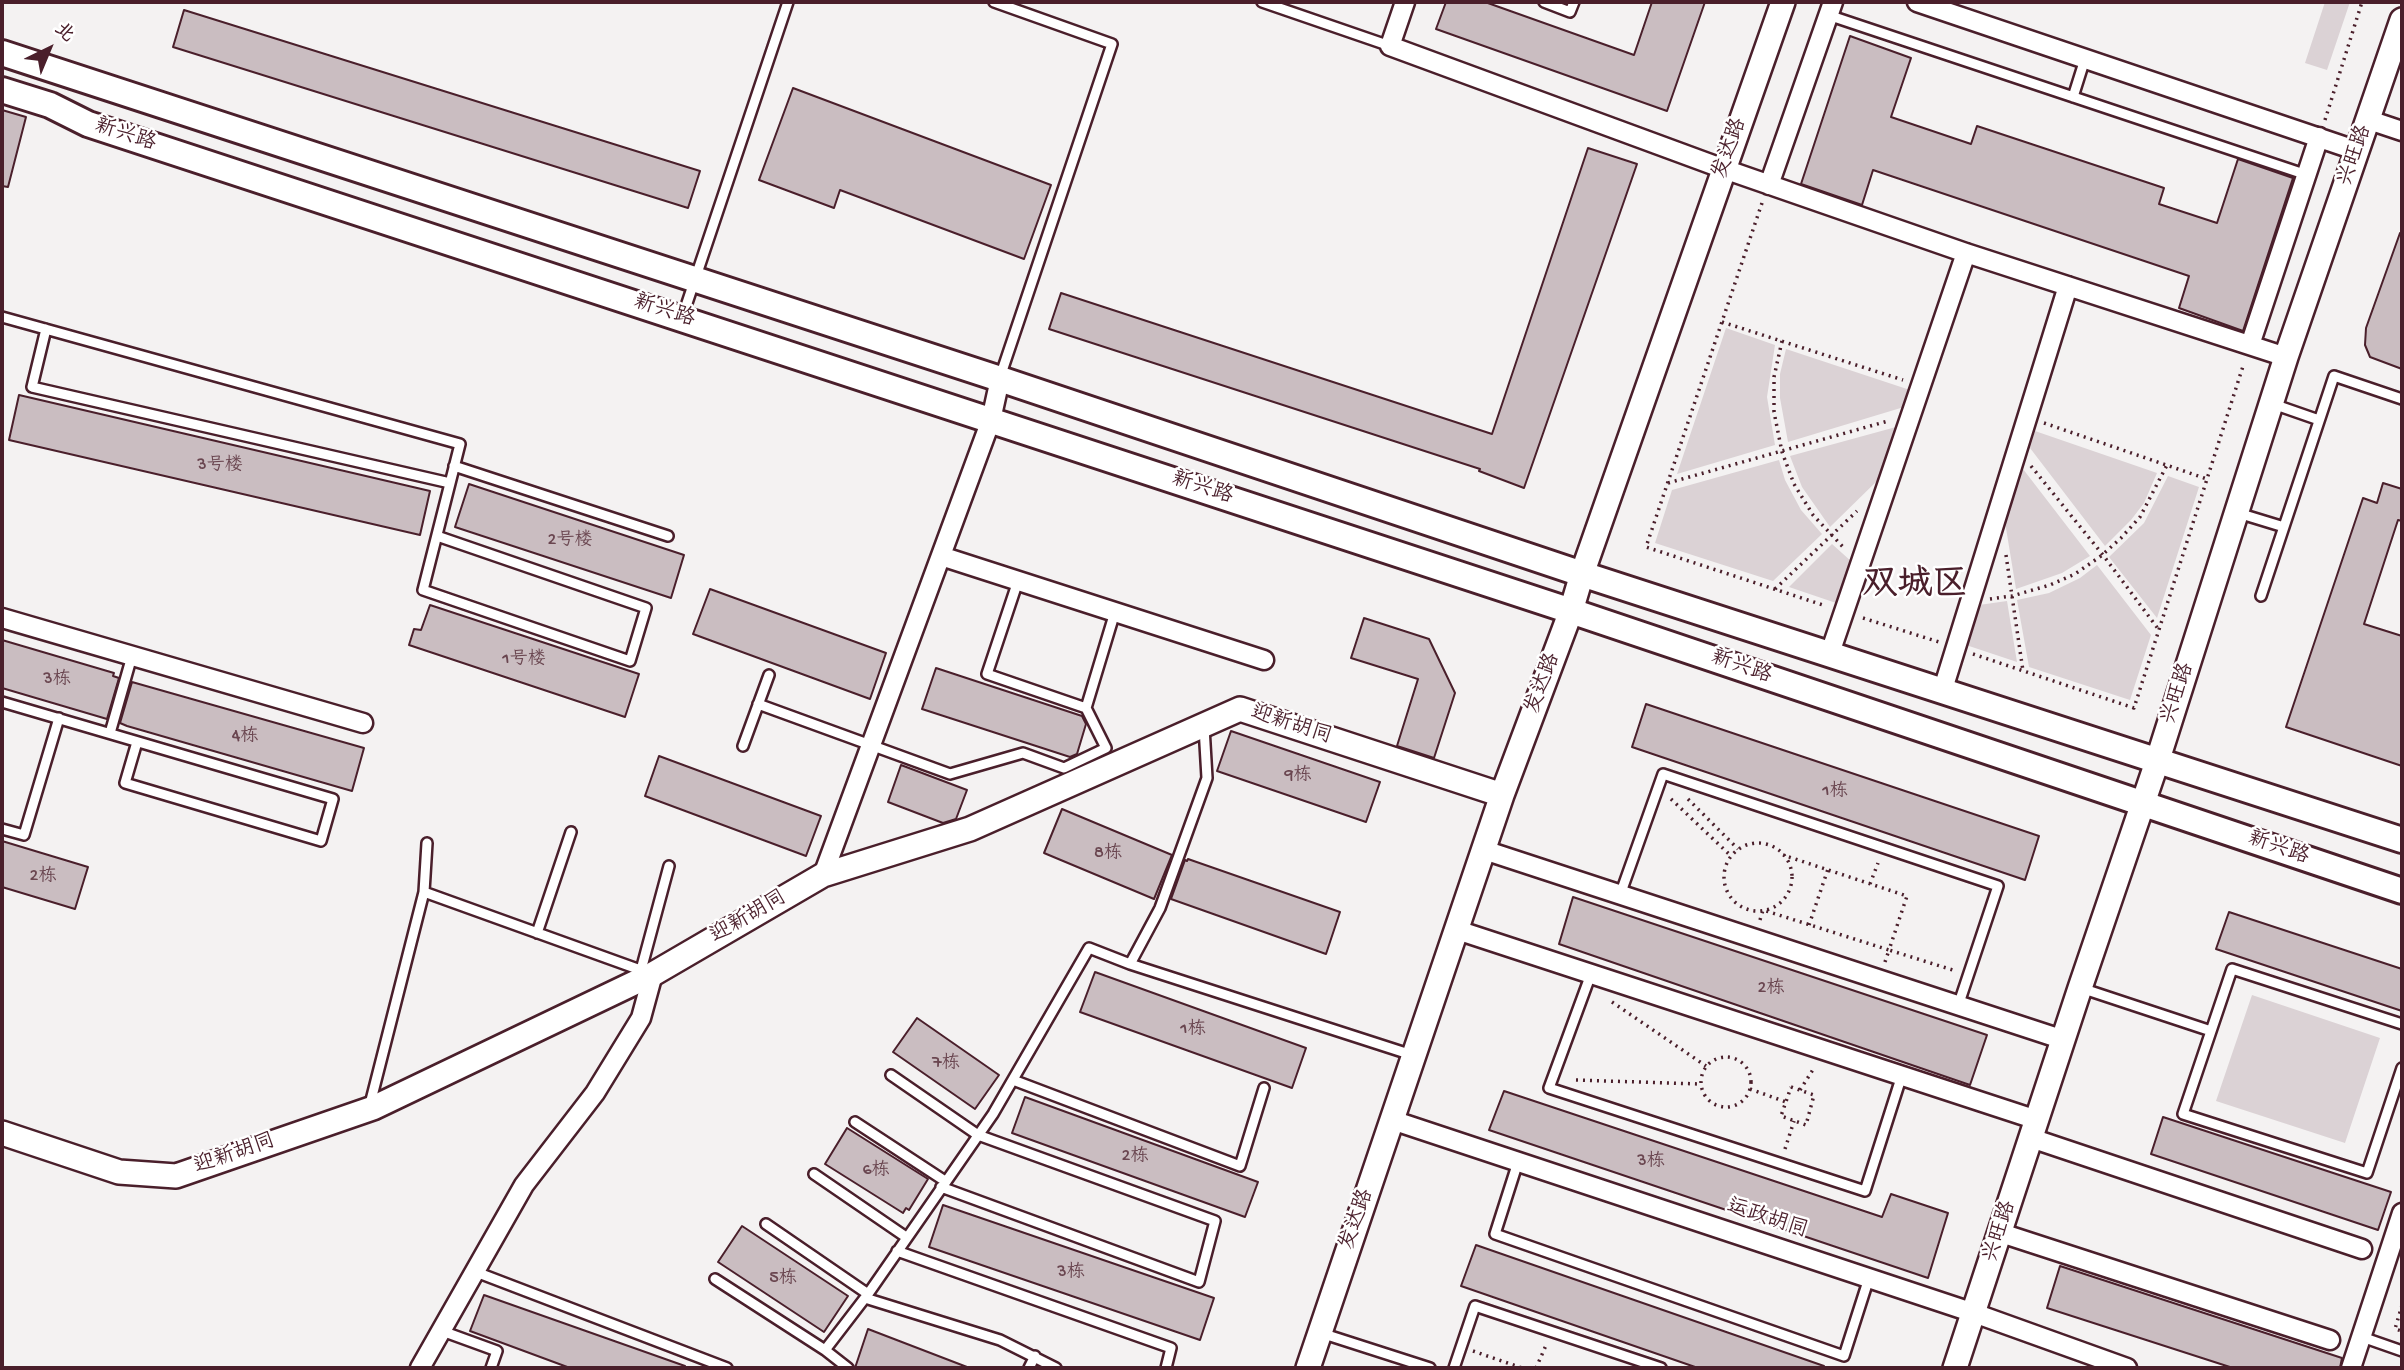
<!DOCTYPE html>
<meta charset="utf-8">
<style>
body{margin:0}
#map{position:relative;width:2404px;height:1370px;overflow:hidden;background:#f4f2f2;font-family:"Gochi Hand","LXGW WenKai TC",sans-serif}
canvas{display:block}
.frame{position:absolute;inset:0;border:4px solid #4a1f2b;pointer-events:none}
.north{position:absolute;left:14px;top:14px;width:70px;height:70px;-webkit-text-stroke:5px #fff;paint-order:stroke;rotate:43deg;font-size:19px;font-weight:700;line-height:28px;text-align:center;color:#4a1f2b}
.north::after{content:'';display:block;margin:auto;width:24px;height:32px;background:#4a1f2b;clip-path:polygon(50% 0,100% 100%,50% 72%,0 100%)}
</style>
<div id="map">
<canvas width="2404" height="1370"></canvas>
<div class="frame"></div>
<div class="north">北</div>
</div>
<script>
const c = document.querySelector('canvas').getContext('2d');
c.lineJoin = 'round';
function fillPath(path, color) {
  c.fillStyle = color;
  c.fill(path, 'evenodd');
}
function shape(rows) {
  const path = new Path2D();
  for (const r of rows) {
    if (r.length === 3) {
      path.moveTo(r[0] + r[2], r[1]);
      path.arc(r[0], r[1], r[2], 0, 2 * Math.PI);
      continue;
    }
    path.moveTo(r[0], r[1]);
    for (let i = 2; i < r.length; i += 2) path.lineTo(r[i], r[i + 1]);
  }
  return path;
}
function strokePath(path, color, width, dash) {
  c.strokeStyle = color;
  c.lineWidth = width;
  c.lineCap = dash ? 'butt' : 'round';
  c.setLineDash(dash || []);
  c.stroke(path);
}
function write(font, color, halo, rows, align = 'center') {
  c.font = font + ' "Gochi Hand","LXGW WenKai TC",sans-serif';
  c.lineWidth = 5;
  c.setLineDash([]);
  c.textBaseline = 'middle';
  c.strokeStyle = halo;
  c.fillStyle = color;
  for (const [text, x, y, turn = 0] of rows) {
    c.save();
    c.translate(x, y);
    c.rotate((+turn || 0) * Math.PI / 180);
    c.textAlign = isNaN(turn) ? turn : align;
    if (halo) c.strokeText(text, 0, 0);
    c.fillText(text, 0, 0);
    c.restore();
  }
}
fillPath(shape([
 [2325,2,2350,2,2327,70,2305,63],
 [1726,328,1775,345,1767,397,1775,445,1677,474],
 [1786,349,1910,390,1904,407,1788,442,1780,398,1780,374],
 [1896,427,1878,480,1830,527,1802,487,1790,456],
 [2035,431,2157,473,2144,503,2131,520,2105,546,2030,448],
 [1779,460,1785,480,1801,510,1822,534,1773,581,1655,543,1672,490],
 [2023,469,2090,556,2062,573,2016,589,2005,522],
 [2168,476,2199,487,2157,618,2109,557,2144,523],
 [1832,544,1852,562,1839,604,1789,587],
 [2097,565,2151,635,2130,700,2029,667,2017,600,2049,593,2080,578],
 [2007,601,2017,662,1966,645,1979,605],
 [2252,995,2380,1038,2345,1143,2216,1101]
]), '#dbd2d5');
const building = shape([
 [1446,2,1485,2,1634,55,1652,2,1705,2,1667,111,1436,29,1446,2],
 [184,10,700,171,688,208,173,47,184,10],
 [1850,36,1911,58,1891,117,1971,144,1977,126,2164,188,2159,204,2217,223,2238,159,2293,178,2243,331,2179,308,2189,276,1873,170,1862,205,1801,184,1850,36],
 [793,88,1051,185,1024,259,840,190,834,208,759,180,793,88],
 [2,110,26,117,8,187,2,186,2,110],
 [1588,148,1637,164,1524,488,1479,471,1480,469,1049,329,1061,293,1492,434,1588,148],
 [2400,233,2402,234,2402,369,2370,357,2365,345,2366,328,2400,233],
 [19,395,430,491,420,535,9,440,19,395],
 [2383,483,2402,489,2402,521,2398,520,2364,624,2402,636,2402,766,2286,727,2363,498,2377,503,2383,483],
 [469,484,684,555,671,598,455,527,469,484],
 [710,589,886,653,870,699,693,634,710,589],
 [430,605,639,674,625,717,409,645,414,629,421,630,430,605],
 [1364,618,1429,639,1455,693,1434,758,1397,746,1418,679,1351,658,1364,618],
 [2,640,114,673,113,676,119,678,107,719,2,688,2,640],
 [936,668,1082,716,1086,724,1077,754,1070,757,922,709,936,668],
 [132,682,364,748,352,791,127,726,120,723,132,682],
 [1646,704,2039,836,2025,880,1632,747,1646,704],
 [1231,731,1380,782,1366,822,1217,771,1231,731],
 [659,756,821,816,806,856,645,796,659,756],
 [901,765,967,790,956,819,943,823,888,802,901,765],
 [1062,809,1172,855,1154,899,1044,853,1062,809],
 [2,841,88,867,75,909,2,887,2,841],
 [1188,859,1340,912,1326,954,1171,899,1185,860,1187,861,1188,859],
 [1573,897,1987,1035,1970,1085,1559,944,1573,897],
 [2229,912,2402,969,2402,1011,2216,949,2229,912],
 [1095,972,1306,1048,1292,1088,1080,1012,1095,972],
 [917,1018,999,1075,975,1109,893,1052,917,1018],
 [1504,1091,1882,1217,1891,1194,1948,1213,1928,1278,1489,1130,1504,1091],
 [1025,1097,1258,1182,1245,1217,1012,1133,1025,1097],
 [2163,1117,2391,1192,2378,1230,2151,1154,2163,1117],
 [847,1128,928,1179,909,1210,906,1208,903,1213,825,1164,847,1128],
 [943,1205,1214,1298,1200,1340,929,1247,943,1205],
 [742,1226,848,1296,824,1332,718,1262,742,1226],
 [1476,1245,1824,1366,1823,1368,1698,1368,1461,1286,1476,1245],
 [2060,1266,2342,1358,2340,1368,2233,1368,2047,1308,2060,1266],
 [484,1295,685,1366,685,1368,570,1368,470,1331,484,1295],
 [868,1329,967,1367,966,1368,855,1368,868,1329]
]);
fillPath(building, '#cabdc1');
strokePath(building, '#4a1f2b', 2);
const service = shape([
 [994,2,1112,44,1000,377],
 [1262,2,1390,46],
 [1544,2,1570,12,1574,2],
 [1828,15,2307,175],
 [2073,97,2085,59],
 [2,317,460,444,423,590,630,661,646,608,437,536],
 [682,318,788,2],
 [46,329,32,387,450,483],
 [2273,404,2319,420],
 [454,466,668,536],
 [2238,513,2284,527],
 [2261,596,2334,376,2402,399],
 [2,702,333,799,321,841,125,783,137,742],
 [758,704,950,774,1023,753,1064,768,1106,748,1086,708,987,674,1018,581],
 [1086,708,1115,612],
 [110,733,132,656],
 [743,746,769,675],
 [2,829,24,835,59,718],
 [424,892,427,843],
 [1620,895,1663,774,1998,886,1958,1006],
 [537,933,571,832],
 [1130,964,1412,1055],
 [641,970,669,866],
 [1591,974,1549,1088,1865,1191,1902,1075],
 [2081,988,2211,1031],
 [2402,1024,2232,969,2183,1114,2367,1173,2402,1068],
 [891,1075,978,1135,1215,1221,1199,1282,941,1187],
 [1013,1080,1240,1166,1264,1088],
 [369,1108,424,892,646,972],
 [855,1122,945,1181],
 [1518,1162,1495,1234,1844,1356,1869,1278],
 [814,1174,906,1237],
 [766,1224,868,1294],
 [897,1251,1171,1348,1166,1368],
 [476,1272,727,1368],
 [715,1279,825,1350,868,1294,993,1114,1089,948,1130,964,1160,908,1207,778,1204,727],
 [865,1298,1000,1340,1056,1368],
 [442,1331,497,1351,491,1368],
 [1321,1333,1430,1368],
 [2362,1337,2402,1351],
 [825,1350,848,1368],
 [1029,1368,1035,1356],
 [1454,1368,1475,1306,1661,1368]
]);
const minor = shape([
 [1405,2,1390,46,1724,169,1966,253,2286,357],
 [1917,2,2358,151],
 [2369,120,2402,131],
 [1769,185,1833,2],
 [2250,345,2319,137],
 [941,556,1264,660],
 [2,618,363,723],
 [1830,653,1966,253],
 [1943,689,2068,286],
 [1484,850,2064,1040],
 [823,875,991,420,1000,379],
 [1457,930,2037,1120],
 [1392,1120,1974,1313,2127,1368],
 [2031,1138,2362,1249],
 [2001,1233,2330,1340],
 [420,1368,524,1185,595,1093,641,1018,653,974],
 [2351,1368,2402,1213]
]);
const tertiary = shape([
 [2,1133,119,1172,176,1176,373,1108,653,974,823,875,970,829,1240,709,1502,795],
 [1308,1368,1502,795,1571,611,1582,574,1783,2],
 [1955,1368,2080,988,2158,759,2286,357,2402,20]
]);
const secondary = shape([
 [2,53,1000,379,1582,574,2402,840],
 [2,90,50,105,88,124,1571,611,2402,891]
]);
strokePath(service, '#4a1f2b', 14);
strokePath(minor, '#4a1f2b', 23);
strokePath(tertiary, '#4a1f2b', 28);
strokePath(secondary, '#4a1f2b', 30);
strokePath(shape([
 [2325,120,2362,2],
 [1762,203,1646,547,1826,606],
 [1722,322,1903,380],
 [1782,341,1774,377,1774,412,1782,452,1794,484,1813,515,1844,548],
 [2044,423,2207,479],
 [2031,466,2103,555,2159,630],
 [1668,483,1888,421],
 [2006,555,2023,671],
 [1775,589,1857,511],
 [1990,599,2012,596,2050,585,2075,574,2101,556,2121,538,2140,517,2167,465],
 [1863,618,1939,642],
 [1973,654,2134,708,2244,363],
 [1671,799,1730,855],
 [1688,799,1738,849],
 [1758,877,34],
 [1870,884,1878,863],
 [1760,920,1763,910,1889,950,1907,896,1783,855],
 [1809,925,1828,869],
 [1885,962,1889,950,1956,971],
 [1612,1002,1706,1066],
 [1726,1082,25],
 [1576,1080,1700,1084],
 [1791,1087,1814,1095,1806,1125,1781,1116,1791,1087],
 [1750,1089,1786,1102],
 [1800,1090,1814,1068],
 [1785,1149,1794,1121],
 [2402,1305,2395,1329,2402,1331],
 [1473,1351,1522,1368],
 [1536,1368,1547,1343]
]), '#4a1f2b', 3.5, [2, 5]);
strokePath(service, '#fff', 9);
strokePath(minor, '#fff', 18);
strokePath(tertiary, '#fff', 23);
strokePath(secondary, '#fff', 24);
write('18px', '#6a4650', null, [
 ["3号楼",220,466],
 ["2号楼",570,541],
 ["1号楼",524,660],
 ["3栋",57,680],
 ["4栋",245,737],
 ["9栋",1298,776],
 ["1栋",1835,792],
 ["8栋",1108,854],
 ["2栋",43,877],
 ["2栋",1771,989],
 ["1栋",1193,1030],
 ["7栋",946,1064],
 ["2栋",1135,1157],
 ["3栋",1651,1162],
 ["6栋",876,1171],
 ["3栋",1071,1273],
 ["5栋",783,1279]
]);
write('21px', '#4a1f2b', '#fff', [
 ["新兴路",125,136,18],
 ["发达路",1731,149,-71],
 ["兴旺路",2356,156,-71],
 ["新兴路",664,312,18],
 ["新兴路",1202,489,18],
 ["新兴路",1741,668,19],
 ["发达路",1544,684,-70],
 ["兴旺路",2179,694,-72],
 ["迎新胡同",1291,726,18],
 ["新兴路",2278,849,19],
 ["迎新胡同",749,918,-30],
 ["迎新胡同",235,1155,-19],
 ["发达路",1358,1220,-71],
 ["运政胡同",1767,1220,18],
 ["兴旺路",2001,1232,-72]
]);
write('bold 35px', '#4a1f2b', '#fff', [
 ["双城区",1915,588]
]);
</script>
